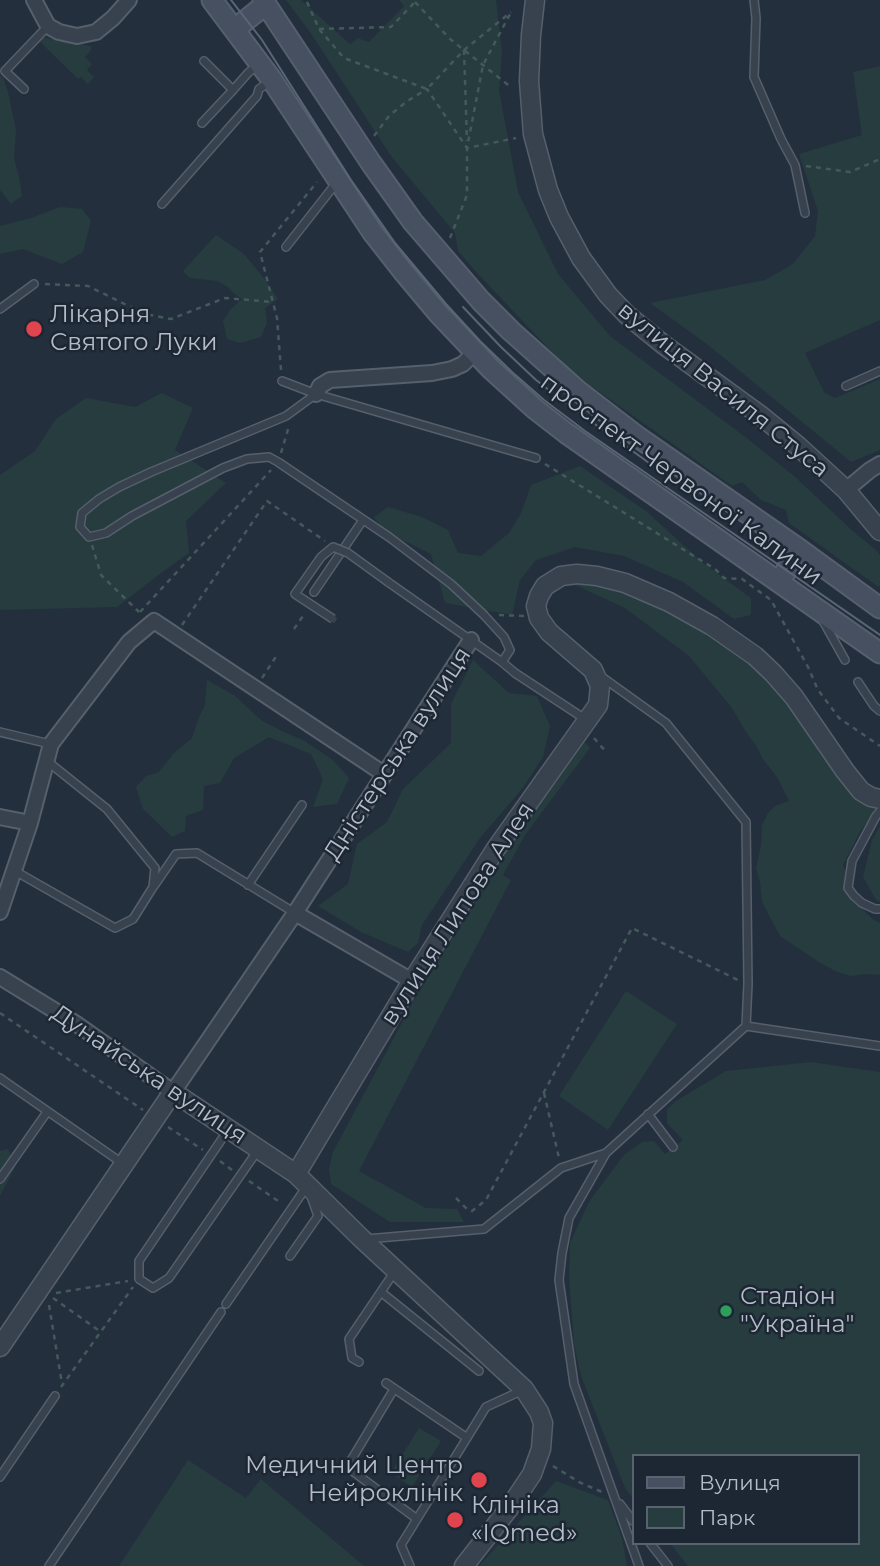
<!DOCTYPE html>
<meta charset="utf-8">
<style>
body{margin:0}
#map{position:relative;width:880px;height:1566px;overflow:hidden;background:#242f3e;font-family:Montserrat,sans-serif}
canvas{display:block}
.legend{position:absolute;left:632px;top:1454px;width:228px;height:91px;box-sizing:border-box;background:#1d2633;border:2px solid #59626f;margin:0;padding:9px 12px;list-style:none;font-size:21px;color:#b4bcc9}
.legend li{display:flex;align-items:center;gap:14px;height:35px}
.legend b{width:35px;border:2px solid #59626f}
</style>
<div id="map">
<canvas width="880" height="1566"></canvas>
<ul class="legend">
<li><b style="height:9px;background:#465061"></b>Вулиця</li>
<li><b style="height:19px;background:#263c3f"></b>Парк</li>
</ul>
</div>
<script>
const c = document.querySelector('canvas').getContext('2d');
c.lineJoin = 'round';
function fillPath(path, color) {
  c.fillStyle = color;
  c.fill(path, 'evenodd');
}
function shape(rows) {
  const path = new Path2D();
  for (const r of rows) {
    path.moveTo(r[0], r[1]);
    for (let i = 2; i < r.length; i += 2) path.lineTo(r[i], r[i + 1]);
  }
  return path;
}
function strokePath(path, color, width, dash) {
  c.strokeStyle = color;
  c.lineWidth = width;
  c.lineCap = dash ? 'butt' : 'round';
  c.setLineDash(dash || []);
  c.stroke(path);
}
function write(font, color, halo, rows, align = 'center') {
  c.font = font + ' Montserrat,sans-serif';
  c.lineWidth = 5;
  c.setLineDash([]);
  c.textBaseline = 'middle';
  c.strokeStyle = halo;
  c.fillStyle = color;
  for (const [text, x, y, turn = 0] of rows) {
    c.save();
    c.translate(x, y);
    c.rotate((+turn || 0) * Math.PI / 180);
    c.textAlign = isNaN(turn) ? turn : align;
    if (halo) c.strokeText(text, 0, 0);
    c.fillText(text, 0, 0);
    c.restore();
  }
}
fillPath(shape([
 [286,0,301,0,350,44,358,38,369,42,404,6,399,0,496,0,502,52,499,90,518,192,558,274,610,336,748,439,794,476,855,533,875,549,880,555,880,586,877,586,789,523,786,510,761,500,742,482,732,486,570,371,478,274,458,251,455,233,391,156,312,35],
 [41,37,91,46,91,50,85,57,92,64,87,70,94,77,88,84,81,77,78,79,38,40],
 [880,66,880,320,805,353,824,392,835,398,880,379,880,450,851,462,708,345,650,303,765,280,793,264,815,236,818,211,799,154,862,135,853,72],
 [0,76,3,77,8,92,16,130,14,158,19,177,22,196,11,204,0,190],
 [60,207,82,209,91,221,83,252,62,264,23,249,0,254,0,226,31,218],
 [216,235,244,254,263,277,278,299,265,308,267,323,261,337,240,343,227,339,223,321,230,310,242,299,233,293,228,287,217,281,190,278,183,271],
 [162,393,193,408,175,450,226,483,186,521,189,553,165,570,117,607,0,610,0,475,35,451,56,419,86,398,135,407],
 [580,466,646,511,703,563,751,598,751,615,734,619,683,582,624,556,575,547,536,560,520,580,512,615,445,603,431,554,384,531,374,517,388,507,422,517,448,530,458,553,481,556,509,533,521,513,531,485],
 [592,577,680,611,766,675,871,801,874,807,873,817,861,830,843,865,855,897,865,912,874,920,880,923,880,975,867,974,851,976,835,971,819,962,780,936,762,902,760,882,756,868,761,845,762,825,768,813,775,806,789,801,777,777,762,758,757,747,746,732,732,708,689,656,625,608,560,578],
 [473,660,509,693,537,696,550,726,543,757,522,789,480,838,422,925,418,943,408,952,361,932,318,906,348,884,357,844,387,822,403,789,451,743,451,704],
 [207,680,234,695,261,720,284,732,303,740,333,760,349,778,337,804,313,807,323,779,311,754,269,737,234,758,220,783,204,786,203,810,186,816,185,831,172,837,143,809,136,787,146,776,159,772,173,754,192,738,199,717,205,705],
 [585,742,590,748,525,835,503,875,511,880,359,1171,426,1208,457,1209,464,1222,390,1222,331,1184,329,1169,333,1152,414,1000,511,844],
 [880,826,880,902,876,900,863,877,872,840],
 [626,991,677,1024,608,1130,559,1096],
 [811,1062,880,1072,880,1566,688,1566,670,1543,857,1543,857,1456,633,1456,633,1498,625,1488,581,1376,574,1344,569,1278,570,1243,590,1200,624,1155,642,1142,654,1141,665,1154,683,1140,667,1123,667,1109,676,1101,726,1071],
 [8,1149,15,1167,0,1196,0,1151],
 [419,1428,441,1441,412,1487,391,1473],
 [188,1460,246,1498,261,1479,364,1566,119,1566],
 [556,1481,608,1500,622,1538,627,1566,479,1566]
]), '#263c3f');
const service = shape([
 [754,0,756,18,754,77,781,139,795,165,805,213],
 [204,61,233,90],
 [24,89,5,71,48,26],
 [202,123,233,90,248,73,260,63],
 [162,204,257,96,259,89,272,80],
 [286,247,337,182],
 [0,309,34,284],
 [282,381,316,394,536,458],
 [846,386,880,371],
 [316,394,286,416,151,472,119,487,99,499,82,513,80,527,89,537,106,533,132,516,223,468,247,459,269,457,278,462,389,537,451,584,484,615,504,637,510,650,502,662,388,582],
 [314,592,363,520],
 [822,619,845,660],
 [502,662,515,673,585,719],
 [602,677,666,723,746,822,748,984,746,1026,606,1153,569,1218,562,1253,559,1280,574,1384,639,1566],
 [858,682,874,706,880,711],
 [0,732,50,744],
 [880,811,876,816,852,861,848,888,854,896,862,903,875,909,880,909],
 [15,871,115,928,133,919,153,887,155,868,107,809,47,761],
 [248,885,302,805],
 [154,886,176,854,197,853,295,913],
 [746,1026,880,1046],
 [0,1078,122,1163],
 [648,1114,673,1147],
 [228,1130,139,1261,139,1279,153,1288,169,1278,258,1150],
 [0,1179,47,1112],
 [366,1239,484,1229,561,1168,606,1153],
 [290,1256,318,1216,311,1196],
 [381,1292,479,1371],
 [226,1304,307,1186],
 [359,1362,352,1358,349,1339,395,1271],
 [386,1383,467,1438],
 [394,1389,347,1467,417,1519],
 [0,1477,55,1396],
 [620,1504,633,1521],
 [650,1543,668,1566],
 [49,1566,221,1312],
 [410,1566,401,1545,486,1407,523,1390]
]);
const minor = shape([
 [34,0,48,26,59,32,77,36,96,32,113,18,129,0],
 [316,394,320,386,330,380,432,373,452,369,463,364,475,352],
 [846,490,870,470,880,464],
 [0,817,30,823],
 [0,912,30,823,51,744,129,642,154,621,384,774],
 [295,913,412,981],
 [0,977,78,1025,173,1092,295,913,471,640]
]);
const tertiary = shape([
 [535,0,531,35,529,81,533,134,548,190,559,217,581,258,608,295,627,315,664,345,760,415,798,446,846,490,880,531],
 [0,1347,173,1092,296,1174],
 [464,1566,510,1507,532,1474,541,1449,543,1423,539,1412,524,1389,362,1239,296,1174,412,981,495,850,598,705,600,686,593,670,549,632,539,618,536,606,539,596,545,586,561,576,577,574,597,576,625,583,669,602,712,626,755,656,773,673,794,697,845,771,861,791,871,797,880,799]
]);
const secondary = shape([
 [212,0,272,80,373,233,402,270,438,313,491,369,535,409,566,433,880,653],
 [263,0,371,163,413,222,481,301,511,331,577,390,638,437,799,549,880,608],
 [235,29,266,4],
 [780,581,799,549]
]);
strokePath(service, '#565f6c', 10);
strokePath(minor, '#565f6c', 18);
strokePath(tertiary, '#565f6c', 21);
strokePath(secondary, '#565f6c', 23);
strokePath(shape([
 [307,2,319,29,344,58,427,89,464,50,511,12],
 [415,2,450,39,512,88],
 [319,29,391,27,415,2,413,0],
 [464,50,467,141],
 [374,136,389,116,406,102,427,89,467,148,516,138],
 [806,166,850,172,880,159],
 [450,238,467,195,467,148,483,65,510,14],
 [45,284,88,286,145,314,171,319,225,298,273,302],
 [281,370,277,318,260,252,317,182],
 [281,453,289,426],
 [545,464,715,569,724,578,742,579,771,600,808,667,818,690,839,718,880,746],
 [92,545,101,575,139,612],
 [140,612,271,470],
 [499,615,524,616],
 [182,625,267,501,325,541],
 [294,629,305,613],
 [262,678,277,655],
 [594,738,607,753],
 [0,1013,143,1110],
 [544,1093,559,1158],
 [168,1127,203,1150],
 [220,1161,232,1170],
 [249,1181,281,1203],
 [456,1198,467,1209,472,1211,486,1200,632,928,738,980],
 [56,1293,128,1281],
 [53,1298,101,1332],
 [49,1305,62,1384],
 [61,1387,133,1287],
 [553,1466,579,1482,602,1492]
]), '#44595c', 2.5, [5, 5]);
strokePath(service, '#38414e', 7);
strokePath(minor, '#38414e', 14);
strokePath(tertiary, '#38414e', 18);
strokePath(secondary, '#465061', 19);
strokePath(shape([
 [231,0,262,40,351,180,395,243,446,304,480,341,512,372,544,400,585,431,880,635],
 [463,307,501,347,536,380,571,407,659,470]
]), '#5a6575', 2);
const serviceBridge = shape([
 [333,619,295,594,321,557,333,547,348,553,388,582]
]);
strokePath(serviceBridge, '#565f6c', 10, []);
strokePath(serviceBridge, '#38414e', 7);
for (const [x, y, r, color] of [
 [34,329,9,"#e0444e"],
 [726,1311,7,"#2e9e5b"],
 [479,1480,9,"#e0444e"],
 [455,1520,9,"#e0444e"]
]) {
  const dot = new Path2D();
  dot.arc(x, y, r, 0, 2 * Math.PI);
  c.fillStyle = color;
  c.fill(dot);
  strokePath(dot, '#1d2633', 2.5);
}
write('24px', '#b4bcc9', '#1d2633', [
 ["Лікарня",50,315],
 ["Святого Луки",50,343],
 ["Стадіон",740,1297],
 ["\"Україна\"",740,1325],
 ["Медичний Центр",463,1466,"right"],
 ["Нейроклінік",463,1494,"right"],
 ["Клініка",471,1506],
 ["«IQmed»",471,1534]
], 'left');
write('24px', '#b4bcc9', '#1d2633', [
 ["вулиця Василя Стуса",723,390,39],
 ["проспект Червоної Калини",681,480,36],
 ["Дністерська вулиця",398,754,-57],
 ["вулиця Липова Алея",458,914,-57],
 ["Дунайська вулиця",149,1075,34]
]);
</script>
